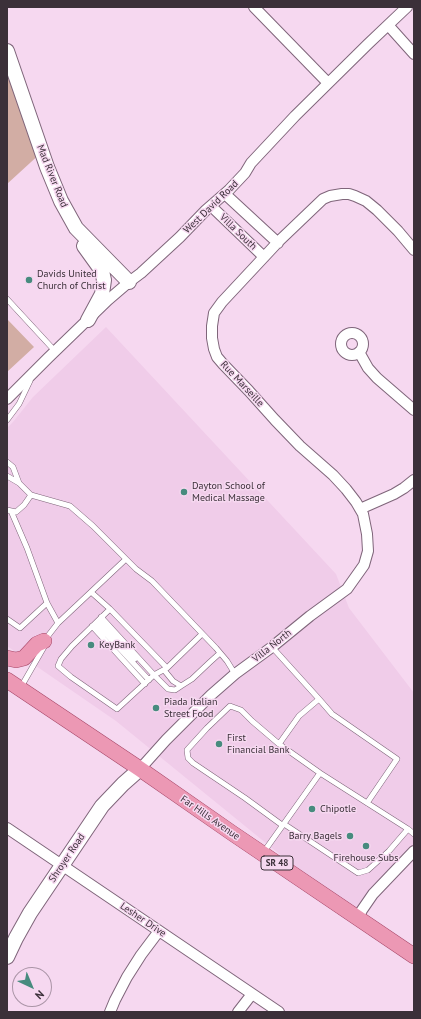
<!DOCTYPE html>
<style>
body{margin:0}
#map{position:relative;width:421px;height:1019px;overflow:hidden;background:#f6d8f0;font-family:"PT Sans",sans-serif}
canvas{display:block}
.frame{position:absolute;inset:0;border:8px solid #3b3039;pointer-events:none}
.north{position:absolute;left:12px;top:967px;width:40px;height:40px;box-sizing:border-box;background:#f6d8f0;border:1px solid #ab95a7;border-radius:50%;rotate:136deg;font-size:11px;font-weight:700;line-height:16px;text-align:center;color:#3b3039}
.north::after{content:'';display:block;margin:auto;width:14px;height:18px;background:#478b7e;clip-path:polygon(50% 0,100% 100%,50% 72%,0 100%)}
</style>
<div id="map">
<canvas width="421" height="1019"></canvas>
<div class="frame"></div>
<div class="north">N</div>
</div>
<script>
const c = document.querySelector('canvas').getContext('2d');
c.lineJoin = 'round';
function fillPath(path, color) {
  c.fillStyle = color;
  c.fill(path, 'evenodd');
}
function shape(rows) {
  const path = new Path2D();
  for (const r of rows) {
    if (r.length === 3) {
      path.moveTo(r[0] + r[2], r[1]);
      path.arc(r[0], r[1], r[2], 0, 2 * Math.PI);
      continue;
    }
    path.moveTo(r[0], r[1]);
    for (let i = 2; i < r.length; i += 2) path.lineTo(r[i], r[i + 1]);
  }
  return path;
}
function strokePath(path, color, width, dash) {
  c.strokeStyle = color;
  c.lineWidth = width;
  c.lineCap = dash ? 'butt' : 'round';
  c.setLineDash(dash || []);
  c.stroke(path);
}
function write(font, color, halo, rows, align = 'center') {
  c.font = font + ' "PT Sans",sans-serif';
  c.lineWidth = 3;
  c.setLineDash([]);
  c.textBaseline = 'middle';
  c.strokeStyle = halo;
  c.fillStyle = color;
  for (const [text, x, y, turn = 0] of rows) {
    c.save();
    c.translate(x, y);
    c.rotate((+turn || 0) * Math.PI / 180);
    c.textAlign = isNaN(turn) ? turn : align;
    if (halo) c.strokeText(text, 0, 0);
    c.fillText(text, 0, 0);
    c.restore();
  }
}
fillPath(shape([
 [106,327,336,574,349,608,414,693,414,854,358,918,116,721,7,646,7,428,13,422,33,397]
]), '#f0cce9');
fillPath(shape([
 [7,51,42,152,7,184],
 [7,319,34,347,7,372]
]), '#d2ada4');
const lane = shape([
 [7,299,55,351],
 [7,420,19,404,30,381],
 [7,462,13,467,19,483,31,495,70,506,93,526,136,569,152,581,216,648,227,661,235,674],
 [7,476,19,483],
 [7,510,16,512,24,505,31,495],
 [11,511,27,548,47,603],
 [91,592,110,609,72,646,61,659,58,666,71,677,117,709,154,675,167,668,202,634],
 [110,609,167,668],
 [101,617,154,675,168,689,175,690,181,686],
 [7,619,20,628,47,603,58,623],
 [99,620,135,659],
 [96,623,149,680],
 [92,626,145,684],
 [272,647,319,699,299,716,279,744,320,773],
 [164,670,173,681,181,686,192,679,210,662,220,653],
 [21,687,44,647,44,641,58,623,126,559],
 [319,699,332,714,397,759,367,803],
 [279,744,252,721,241,710,230,706,207,728,187,750,188,758,193,763,245,798,282,825],
 [284,824,358,873,368,870,389,851,408,829],
 [263,853,320,773,408,829,414,834]
]);
const street = shape([
 [254,7,328,83],
 [388,25,414,54],
 [225,194,278,243],
 [211,206,264,257],
 [352,344,11],
 [359,352,368,368,377,378,414,410],
 [7,399,48,358,108,300,129,282,141,273,180,237,206,210,229,190,245,173,251,163,295,116,368,44,407,7],
 [360,509,394,494,404,488,414,480],
 [140,769,166,740,211,695,235,674,272,647,310,616,347,589,364,565,368,551,367,534,363,514,356,502,346,489,333,475,300,446,275,420,249,391,223,364,217,357,214,349,212,338,212,326,214,313,222,302,278,242,323,199,330,196,342,194,349,194,355,196,366,201,377,210,398,231,414,250],
 [7,828,279,1012],
 [358,918,362,910,373,894,414,851],
 [110,1012,115,1000,127,977,141,955,159,931],
 [238,1012,252,994]
]);
const secondary = shape([
 [7,51,47,167,61,201,76,228,129,282],
 [84,246,102,271,104,280,102,294,88,320],
 [7,957,16,938,30,913,102,806,123,784,140,769]
]);
const primary = shape([
 [7,658,16,660,24,658,37,644,44,641],
 [7,680,140,769,232,833,414,956]
]);
strokePath(lane, '#7f657a', 6);
strokePath(street, '#7f657a', 12);
strokePath(secondary, '#7f657a', 16);
strokePath(primary, '#a64768', 16);
strokePath(lane, '#fff', 5);
strokePath(street, '#fff', 10);
strokePath(secondary, '#fff', 14);
strokePath(primary, '#ec98b4', 15);
for (const [x, y, r, color] of [
 [29,280,4,"#478b7e"],
 [184,492,4,"#478b7e"],
 [91,645,4,"#478b7e"],
 [156,708,4,"#478b7e"],
 [219,744,4,"#478b7e"],
 [312,809,4,"#478b7e"],
 [350,836,4,"#478b7e"],
 [366,846,4,"#478b7e"]
]) {
  const dot = new Path2D();
  dot.arc(x, y, r, 0, 2 * Math.PI);
  c.fillStyle = color;
  c.fill(dot);
  strokePath(dot, '#f6d8f0', 1.5);
}
for (const [x, y, w] of [
 [277,863,32]
]) {
  const box = new Path2D();
  box.roundRect(x - w / 2, y - 7, w, 14, 3);
  c.fillStyle = '#f6d8f0';
  c.fill(box);
  strokePath(box, '#3b3039', 1);
}
write('bold 9px', '#3b3039', null, [
 ["SR 48",277,863]
]);
write('10px', '#3b3039', '#f6d8f0', [
 ["Mad River Road",52,176,68],
 ["West David Road",211,207,-44],
 ["Villa South",238,232,44],
 ["Rue Marseille",242,384,47],
 ["Villa North",272,646,-38],
 ["Far Hills Avenue",210,818,35],
 ["Shroyer Road",67,858,-56],
 ["Lesher Drive",143,920,34]
]);
write('10px', '#3b3039', '#f6d8f0', [
 ["Davids United",37,274],
 ["Church of Christ",37,286],
 ["Dayton School of",192,486],
 ["Medical Massage",192,498],
 ["KeyBank",99,645],
 ["Piada Italian",164,702],
 ["Street Food",164,714],
 ["First",227,738],
 ["Financial Bank",227,750],
 ["Chipotle",320,809],
 ["Barry Bagels",342,836,"right"],
 ["Firehouse Subs",366,858,"center"]
], 'left');
</script>
